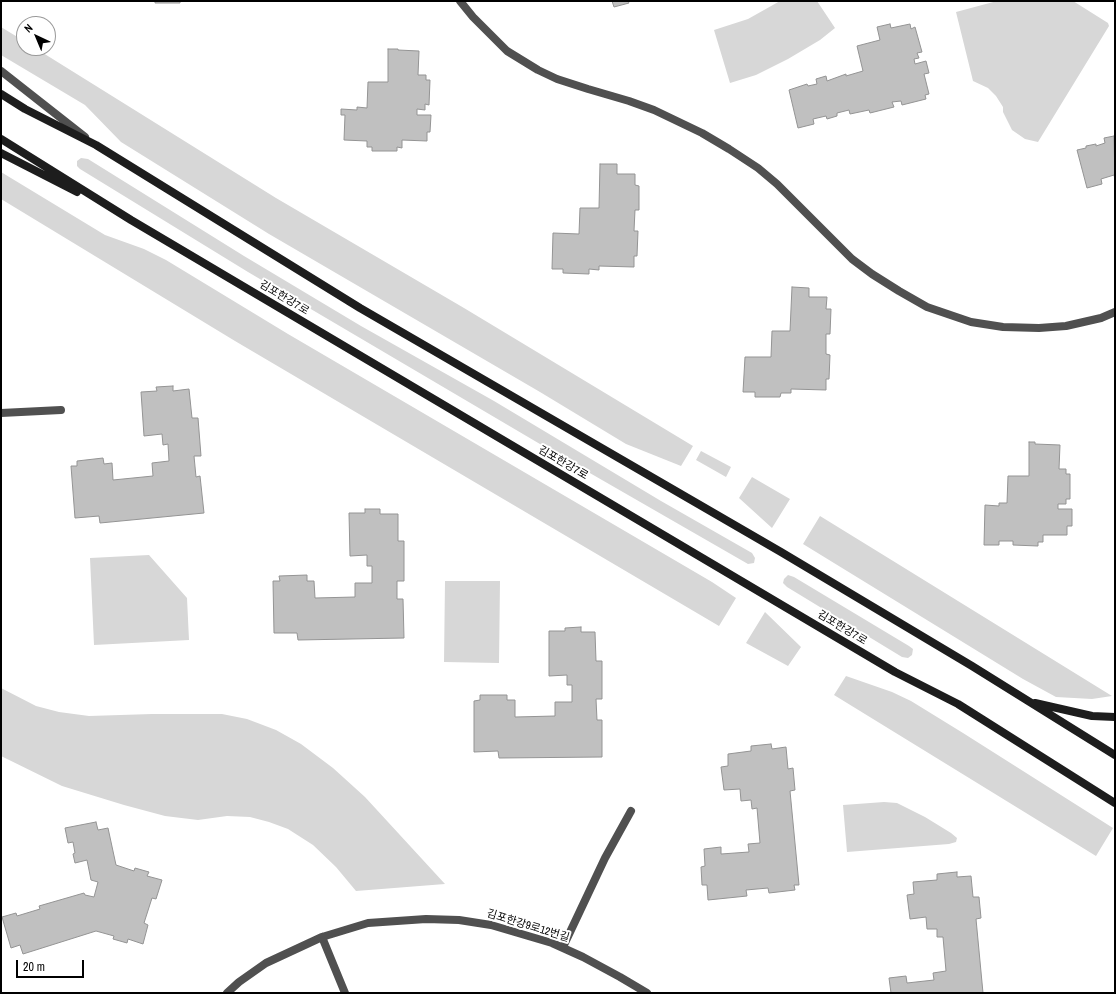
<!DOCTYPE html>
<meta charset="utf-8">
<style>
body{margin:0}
#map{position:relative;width:1116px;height:994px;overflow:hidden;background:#fff;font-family:"Archivo Narrow",sans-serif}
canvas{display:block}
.frame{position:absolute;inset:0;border:2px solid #000;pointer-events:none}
.north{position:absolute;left:16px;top:16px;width:40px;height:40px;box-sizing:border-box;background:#fff;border:1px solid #999;border-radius:50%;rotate:316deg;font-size:11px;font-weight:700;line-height:16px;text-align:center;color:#000}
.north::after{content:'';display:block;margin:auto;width:14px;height:18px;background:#000;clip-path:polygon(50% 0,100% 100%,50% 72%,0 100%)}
.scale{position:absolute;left:16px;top:960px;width:68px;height:18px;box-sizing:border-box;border:2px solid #000;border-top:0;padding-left:5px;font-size:12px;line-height:14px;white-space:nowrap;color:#000;-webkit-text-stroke:3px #fff;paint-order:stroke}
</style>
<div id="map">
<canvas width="1116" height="994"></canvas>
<div class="frame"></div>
<div class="north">N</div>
<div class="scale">20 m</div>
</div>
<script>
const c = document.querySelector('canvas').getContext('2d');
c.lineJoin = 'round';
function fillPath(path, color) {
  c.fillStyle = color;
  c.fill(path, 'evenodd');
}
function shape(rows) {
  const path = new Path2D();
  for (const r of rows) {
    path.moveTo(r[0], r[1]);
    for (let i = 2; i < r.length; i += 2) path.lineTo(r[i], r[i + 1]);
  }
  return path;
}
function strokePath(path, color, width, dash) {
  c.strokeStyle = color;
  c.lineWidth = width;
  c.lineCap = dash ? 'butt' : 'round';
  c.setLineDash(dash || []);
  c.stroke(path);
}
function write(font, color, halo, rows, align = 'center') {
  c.font = font + ' "Archivo Narrow","Noto Sans KR",sans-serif';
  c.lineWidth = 4;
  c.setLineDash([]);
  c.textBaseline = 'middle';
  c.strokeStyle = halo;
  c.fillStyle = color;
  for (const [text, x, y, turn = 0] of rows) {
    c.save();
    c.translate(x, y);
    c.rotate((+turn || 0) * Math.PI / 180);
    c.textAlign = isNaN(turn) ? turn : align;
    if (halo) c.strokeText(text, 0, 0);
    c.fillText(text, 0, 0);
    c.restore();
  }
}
fillPath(shape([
 [780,1,817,1,835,28,820,40,788,59,756,75,730,83,714,30,748,19],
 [997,1,1073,1,1108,23,1109,26,1038,142,1025,139,1012,130,1003,112,1003,107,996,96,988,88,973,81,956,12],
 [1,27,24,41,24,48,35,48,276,198,464,308,693,446,681,466,626,444,540,392,269,234,121,142,85,105,1,55],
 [81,158,88,159,244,256,361,326,494,401,661,501,752,553,755,558,754,563,748,564,562,457,248,272,80,169,77,166,77,161],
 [1,172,105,235,144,249,166,260,288,334,712,582,736,598,719,626,235,341,1,199],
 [701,451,731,467,726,477,696,460],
 [752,477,790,499,772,528,739,498],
 [820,516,885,556,1112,696,1092,699,1056,697,1023,679,803,544],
 [149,555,187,598,189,640,94,645,90,558],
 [788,575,794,577,909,646,913,649,912,655,908,658,902,657,787,587,783,583,784,579],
 [445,581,500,581,499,663,444,662],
 [765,612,801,647,788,666,746,643],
 [846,676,892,692,911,701,963,733,1113,828,1096,856,834,695],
 [1,688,36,706,59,712,89,716,152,714,222,714,247,719,276,730,301,744,333,768,365,797,445,884,356,891,336,867,313,845,288,829,269,822,250,817,227,816,198,820,165,816,124,805,62,786,1,756],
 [884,802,897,803,925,817,951,833,957,838,956,842,949,844,847,852,843,805]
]), '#d7d7d7');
const building = shape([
 [155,1,180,1,180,3,155,3,155,1],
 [612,1,628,1,629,3,614,7,612,1],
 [890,24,891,28,910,24,911,29,915,27,922,52,917,53,919,58,914,59,915,64,926,61,929,73,924,74,929,94,925,95,926,99,902,105,901,101,892,102,894,107,870,113,869,110,850,114,849,110,837,113,837,116,827,119,826,116,813,119,814,124,798,128,789,90,807,84,808,86,817,84,816,79,826,76,827,81,846,74,846,76,863,71,857,46,880,40,877,27,890,24],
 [388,49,398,49,398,50,419,51,418,75,426,75,426,80,430,80,429,105,425,104,425,110,417,109,417,115,431,115,430,132,427,132,427,141,402,140,402,148,397,147,397,151,372,151,372,147,367,147,367,141,344,140,345,115,341,115,341,109,357,110,357,107,367,108,368,82,388,82,388,49],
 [1114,136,1115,179,1114,175,1101,179,1102,184,1087,188,1077,150,1086,148,1086,146,1096,144,1096,146,1105,143,1104,138,1114,136],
 [600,164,617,164,617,174,635,174,635,185,639,186,639,210,635,210,634,231,638,231,637,256,634,256,634,267,599,266,599,270,589,269,589,274,563,273,563,269,552,269,553,233,579,234,580,208,599,208,600,164],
 [792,287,809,288,809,297,827,297,826,309,831,309,830,334,826,334,826,354,830,355,829,379,826,379,826,390,791,389,791,393,781,393,780,397,755,397,755,392,743,392,745,357,771,357,772,331,790,331,792,287],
 [173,386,173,391,189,389,192,418,198,418,201,456,194,456,196,477,200,476,204,513,100,523,99,516,75,518,71,466,77,466,77,461,103,458,104,464,112,463,113,480,153,476,152,463,169,461,168,444,163,445,162,434,144,436,141,392,157,391,156,387,173,386],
 [1029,442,1035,442,1035,444,1060,445,1059,469,1066,469,1066,474,1070,474,1070,499,1066,499,1066,504,1058,504,1058,509,1072,509,1072,526,1067,526,1067,535,1043,535,1043,542,1038,542,1038,546,1013,545,1013,541,999,541,999,545,984,545,985,505,999,506,999,503,1007,503,1008,476,1029,476,1029,442],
 [365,509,380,509,380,514,398,514,398,541,404,541,404,581,397,581,397,599,403,599,404,638,298,640,297,633,274,633,273,581,280,581,279,576,307,575,307,581,314,581,315,598,355,597,355,583,372,583,372,566,367,566,367,555,350,556,349,513,365,513,365,509],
 [581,627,581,632,595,632,596,661,602,661,602,699,596,699,597,720,602,720,602,757,499,758,498,751,474,752,474,701,480,700,480,695,507,695,507,700,515,700,515,717,555,716,555,702,572,702,572,685,567,685,567,675,549,676,549,631,565,631,565,628,581,627],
 [771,744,772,749,786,747,788,769,793,768,795,790,790,791,799,885,794,885,795,890,769,893,768,888,746,890,747,896,708,900,707,885,702,885,701,867,705,866,704,849,721,847,721,854,749,852,748,844,760,843,757,808,752,809,751,800,741,801,740,789,724,790,721,767,728,766,728,754,751,751,751,746,771,744],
 [96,822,98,830,108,828,116,865,134,871,135,868,149,872,147,876,162,880,156,899,152,898,144,923,148,925,143,944,128,939,127,943,113,939,114,936,96,931,23,954,20,945,11,948,2,917,16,913,17,916,40,909,39,906,84,893,85,895,94,897,98,882,91,880,87,860,75,863,73,854,75,853,73,842,68,843,65,828,96,822],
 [957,872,957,877,971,876,973,897,979,897,981,918,976,919,983,993,891,993,889,978,906,976,907,983,934,980,933,973,946,971,943,937,937,937,937,929,927,929,926,917,910,919,907,895,914,894,913,882,937,880,937,874,957,872]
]);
fillPath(building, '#c0c0c0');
strokePath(building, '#949494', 1);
strokePath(shape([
 [460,1,473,17,507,51,538,70,557,79,588,89,629,101,654,110,702,133,729,149,758,168,777,184,852,259,872,274,899,291,927,307,971,322,1003,327,1039,328,1066,326,1101,318,1115,312],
 [1,413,61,410],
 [563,947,605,858,631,811]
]), '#505050', 8);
strokePath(shape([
 [322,937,345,993],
 [227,993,239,982,266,963,322,937,368,923,426,919,459,920,491,925,552,943,583,957,620,977,647,993]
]), '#505050', 8);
strokePath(shape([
 [1,71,85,137]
]), '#505050', 8);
strokePath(shape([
 [1,94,25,109,96,145,360,308,781,552,972,666,1115,755],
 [1,139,131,220,895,672,958,704,1115,803],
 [1,153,77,192],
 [1035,703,1092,716,1115,717]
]), '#1d1d1d', 8);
write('11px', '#000', '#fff', [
 ["김포한강7로",284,298,31],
 ["김포한강7로",563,463,30],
 ["김포한강7로",842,628,31],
 ["김포한강9로12번길",528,926,17]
]);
</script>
